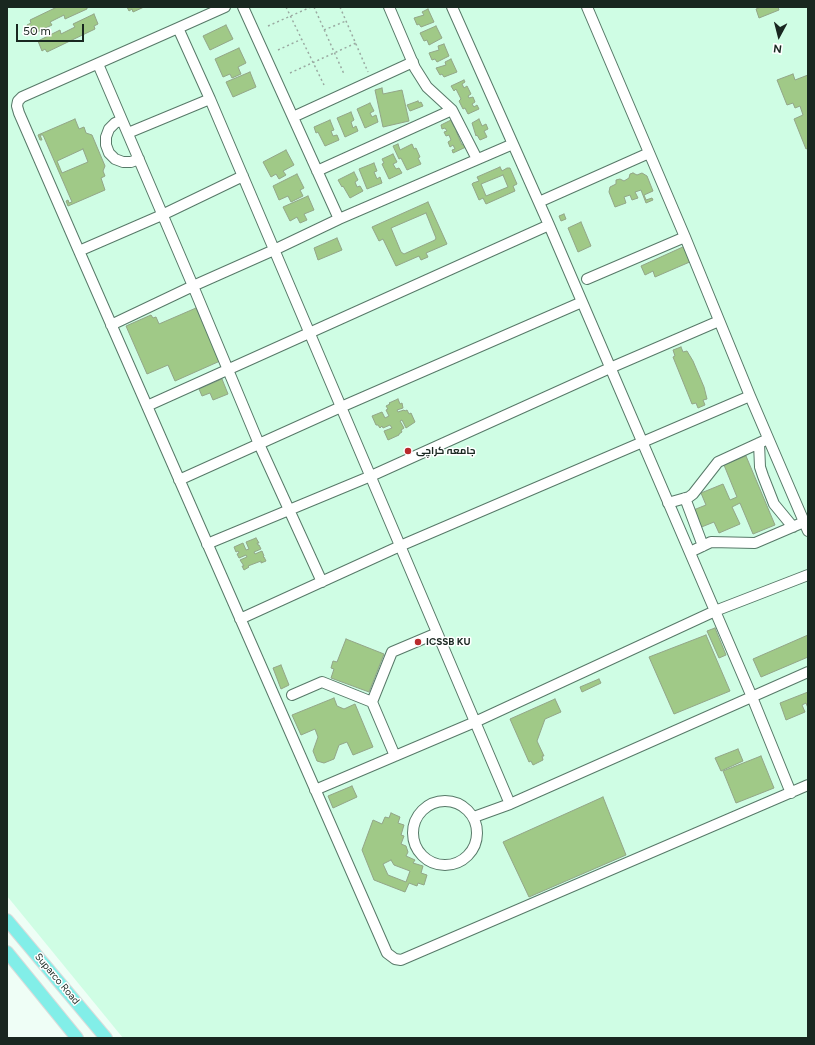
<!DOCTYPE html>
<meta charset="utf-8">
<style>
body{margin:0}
#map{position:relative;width:815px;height:1045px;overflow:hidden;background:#effef6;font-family:Figtree,sans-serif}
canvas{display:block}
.frame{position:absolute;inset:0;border:8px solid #192720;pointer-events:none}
.north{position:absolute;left:759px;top:16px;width:40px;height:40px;-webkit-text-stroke:3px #fff;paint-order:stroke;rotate:187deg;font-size:11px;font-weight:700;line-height:16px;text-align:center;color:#192720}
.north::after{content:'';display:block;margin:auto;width:14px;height:18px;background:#192720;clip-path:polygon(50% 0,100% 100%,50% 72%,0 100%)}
.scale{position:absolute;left:16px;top:24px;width:68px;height:18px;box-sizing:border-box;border:2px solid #192720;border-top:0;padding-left:5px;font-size:12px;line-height:14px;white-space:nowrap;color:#192720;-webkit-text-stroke:3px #fff;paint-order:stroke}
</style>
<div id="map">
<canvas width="815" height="1045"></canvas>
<div class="frame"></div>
<div class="north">N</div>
<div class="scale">50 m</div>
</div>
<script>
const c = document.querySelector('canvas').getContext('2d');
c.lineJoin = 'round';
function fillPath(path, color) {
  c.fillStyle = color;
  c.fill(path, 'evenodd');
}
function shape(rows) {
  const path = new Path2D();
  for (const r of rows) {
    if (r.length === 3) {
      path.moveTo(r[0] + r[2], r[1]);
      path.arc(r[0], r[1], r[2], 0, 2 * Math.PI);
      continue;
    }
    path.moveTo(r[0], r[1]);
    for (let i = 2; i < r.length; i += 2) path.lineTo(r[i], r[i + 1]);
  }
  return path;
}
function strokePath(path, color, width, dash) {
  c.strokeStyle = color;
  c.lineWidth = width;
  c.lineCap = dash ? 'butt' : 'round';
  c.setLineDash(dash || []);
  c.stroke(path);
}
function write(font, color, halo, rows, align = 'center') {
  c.font = font + ' Figtree,Cairo,sans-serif';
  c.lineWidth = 3;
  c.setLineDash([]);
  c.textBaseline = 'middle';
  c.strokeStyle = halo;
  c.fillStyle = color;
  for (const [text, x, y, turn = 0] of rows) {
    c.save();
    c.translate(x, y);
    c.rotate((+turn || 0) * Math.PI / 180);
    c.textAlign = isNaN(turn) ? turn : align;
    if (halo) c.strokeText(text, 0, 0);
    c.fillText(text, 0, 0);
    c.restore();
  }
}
fillPath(shape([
 [7,7,808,7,808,1038,123,1038,7,896]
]), '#cffde4');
const building = shape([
 [57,7,87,7,87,9,65,19,64,15,50,22,52,25,31,35,27,25,31,23,30,20,57,7],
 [127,7,144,7,133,12,132,9,129,11,127,7],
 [761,7,778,7,779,10,759,18,756,9,761,7],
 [428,9,434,22,421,27,419,24,417,25,414,18,424,15,422,12,428,9],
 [94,14,98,24,94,26,95,29,47,52,45,49,42,51,38,41,60,30,61,34,75,27,73,24,94,14],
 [226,25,233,39,210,50,203,36,226,25],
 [436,26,442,38,429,45,427,40,424,41,420,33,436,26],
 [444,44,449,56,437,62,435,59,432,60,429,53,439,50,438,46,444,44],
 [239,48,246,63,238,67,241,74,232,78,230,74,223,77,215,59,239,48],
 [451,59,457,72,444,77,442,74,440,75,436,68,446,65,445,62,451,59],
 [250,72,256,87,233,97,226,82,250,72],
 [793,74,795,80,808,75,808,148,806,149,794,119,803,115,800,106,795,108,793,103,787,105,777,80,793,74],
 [464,80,465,82,462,84,464,88,467,86,471,94,468,96,469,98,473,97,475,102,472,104,474,107,477,105,479,109,468,114,465,108,463,109,459,101,461,99,456,89,454,91,451,86,464,80],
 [382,88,383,94,402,90,409,121,383,127,375,90,382,88],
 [418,101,419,103,421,102,423,106,410,111,407,105,418,101],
 [370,103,374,111,370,113,372,117,376,115,378,122,365,128,357,109,370,103],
 [351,112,354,120,351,122,353,128,356,126,358,131,345,137,337,118,351,112],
 [75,119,79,129,84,127,86,133,92,135,105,166,103,171,105,176,101,178,105,190,68,206,66,201,68,200,69,203,72,202,43,135,40,135,42,140,40,140,38,135,75,119],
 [83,149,88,162,62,173,57,161,83,149],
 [479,119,482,126,486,124,488,129,484,131,487,137,480,140,477,135,476,136,472,123,479,119],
 [330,120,334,130,331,131,333,136,337,135,339,140,325,146,318,132,316,133,314,127,330,120],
 [451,120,454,127,456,126,458,130,456,131,462,145,464,144,466,147,453,153,452,150,455,149,453,145,450,147,448,142,451,140,449,135,446,136,444,132,447,131,445,128,442,129,441,125,451,120],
 [398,144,400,150,412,144,414,149,416,148,420,157,418,158,421,164,407,170,401,158,399,159,393,146,398,144],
 [286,150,294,165,283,171,286,175,279,179,276,174,271,177,263,162,286,150],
 [393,154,397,162,393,164,396,169,399,168,402,173,389,179,382,164,384,163,382,159,393,154],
 [374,163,377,171,374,172,377,179,380,177,382,183,367,189,359,169,374,163],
 [500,167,502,171,507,168,510,168,517,184,513,186,515,191,486,204,483,198,479,200,472,184,473,183,479,181,477,177,500,167],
 [503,175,508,187,486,196,481,184,503,175],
 [354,172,358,180,355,182,357,187,360,186,363,191,350,198,343,186,342,187,338,180,354,172],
 [633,173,637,175,642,173,647,176,653,191,644,195,646,200,652,198,653,200,646,203,641,190,635,192,638,198,632,200,630,195,624,197,626,203,615,207,609,192,610,187,616,184,616,180,620,179,624,181,629,178,630,174,633,173],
 [297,174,304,188,300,190,303,196,291,202,288,196,279,200,273,186,297,174],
 [308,196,314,210,304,214,307,220,300,223,297,217,290,221,283,207,308,196],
 [428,202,447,244,426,253,428,257,421,260,419,256,396,266,383,239,379,241,372,227,428,202],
 [426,213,436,238,435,240,404,254,401,252,391,228,426,213],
 [564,214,566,219,561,221,559,216,564,214],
 [581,222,591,246,578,252,568,228,581,222],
 [337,238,342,250,318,260,314,248,337,238],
 [685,246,692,261,655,277,653,271,645,275,641,266,685,246],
 [196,308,220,361,175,381,168,365,147,374,126,326,151,315,153,318,156,317,159,324,196,308],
 [681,347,683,352,687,351,693,361,704,387,707,399,703,400,705,405,698,408,696,403,692,404,673,357,675,356,673,350,681,347],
 [222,379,228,394,213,400,210,393,202,396,199,389,222,379],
 [398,399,400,404,402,403,403,408,397,410,398,412,404,410,405,411,407,410,409,414,411,413,415,422,406,428,402,420,400,421,404,428,401,430,402,432,399,434,399,435,388,440,384,431,392,428,390,425,383,428,382,426,380,428,378,425,376,425,372,416,382,412,385,418,389,416,386,410,388,409,386,406,390,404,389,403,398,399],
 [746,456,775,525,753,534,740,503,732,507,740,524,719,533,714,522,699,528,691,511,706,505,701,493,723,484,730,500,737,497,724,465,746,456],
 [256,538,259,543,257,543,258,545,259,545,261,549,254,552,255,554,262,551,264,556,263,557,264,557,266,561,261,563,261,561,248,566,249,567,244,570,242,566,244,566,240,560,247,557,246,555,239,558,237,554,239,553,238,551,236,552,234,547,243,543,246,550,249,549,246,542,256,538],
 [715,628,726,655,719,658,707,631,715,628],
 [706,635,730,691,674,714,649,657,706,635],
 [808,635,808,657,761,677,753,659,808,635],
 [346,639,384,654,369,692,331,678,334,669,331,668,333,661,337,662,346,639],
 [281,665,289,685,281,689,273,668,281,665],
 [599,679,601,683,582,692,580,687,599,679],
 [808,692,808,708,806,703,802,705,805,712,786,720,780,703,808,692],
 [334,698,337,706,344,709,355,704,373,747,353,755,347,742,339,745,334,759,324,763,317,761,313,751,318,737,315,729,301,735,292,715,334,698],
 [555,699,561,712,545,719,537,741,544,756,542,756,543,760,533,765,531,761,529,762,510,719,555,699],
 [738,749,743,761,721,771,715,758,738,749],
 [761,756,774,788,736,803,723,771,761,756],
 [352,786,357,797,333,808,328,796,352,786],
 [603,797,626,855,529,897,503,842,603,797],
 [391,813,400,817,398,823,404,825,401,835,404,836,401,844,406,846,408,852,406,856,415,860,413,863,423,866,421,873,427,875,424,885,418,883,417,886,409,883,405,892,374,880,362,850,373,820,382,824,385,817,389,818,391,813],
 [391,860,394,865,410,871,406,882,388,875,383,864,391,860]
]);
fillPath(building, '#a0c987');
strokePath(building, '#93a688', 1);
const minor = shape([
 [243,7,339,219],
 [389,7,415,68,427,87,452,110,477,159],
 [452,7,549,225,752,697,791,793],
 [587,7,685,237,750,396,808,531],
 [178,28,22,97,18,101,17,106,19,113,79,251,387,953,395,959,401,960,808,785],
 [98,64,193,286,259,444,322,582],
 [210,99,510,804],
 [293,117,413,62],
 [122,120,115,123,109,129,106,137,106,145,109,153,115,159,123,162,131,162,139,159],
 [128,133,210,99,178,28,225,7],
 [317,171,452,110],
 [539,202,649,153],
 [79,251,162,215,243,176],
 [587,279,685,237],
 [111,325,193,286,274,250,339,219,513,144],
 [147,406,549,225],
 [759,443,760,467,763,476,774,504,793,527],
 [179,480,341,407,582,302],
 [685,498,703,546],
 [668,503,689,497,693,494,718,462,768,439],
 [207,544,371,476,610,368,719,321],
 [690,552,711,542,755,543,804,522],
 [240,619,400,546,750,396],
 [292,695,322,682,372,702],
 [395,756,372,702,392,652,437,633],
 [315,790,475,722,715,611,808,575],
 [445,833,32],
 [474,817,510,804,808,672]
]);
const major = shape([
 [7,920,106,1038],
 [7,952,77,1038]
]);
strokePath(minor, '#577968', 12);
strokePath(major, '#dadcdb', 14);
strokePath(shape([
 [286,7,324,85],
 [314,7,344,74],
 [340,7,368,72],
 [268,26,311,7],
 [324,30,346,21],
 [278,50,302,39],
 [290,73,356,43]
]), '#9aa9a1', 1.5, [2, 3]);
strokePath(minor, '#fff', 10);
strokePath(major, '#82eee8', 12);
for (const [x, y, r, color] of [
 [408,451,4,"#b92a2d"],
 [418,642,4,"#b92a2d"]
]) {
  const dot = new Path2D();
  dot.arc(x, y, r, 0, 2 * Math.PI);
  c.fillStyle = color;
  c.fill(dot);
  strokePath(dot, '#fff', 1.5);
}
write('bold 10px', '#192720', '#fff', [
 ["جامعہ کراچی",416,451],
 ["ICSSB KU",426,642]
], 'left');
write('10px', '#192720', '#fff', [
 ["Suparco Road",57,979,50]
]);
</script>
